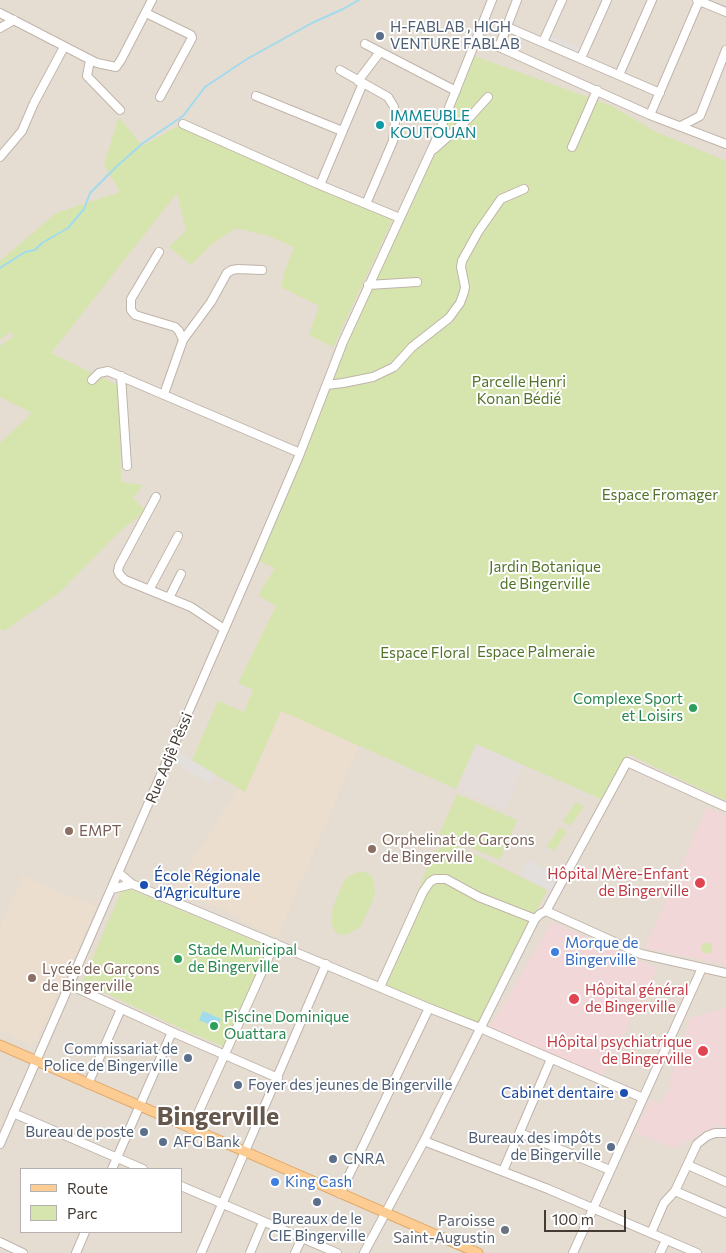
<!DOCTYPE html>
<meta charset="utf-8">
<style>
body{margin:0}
#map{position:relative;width:726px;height:1253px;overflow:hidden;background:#f2ebe4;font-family:Commissioner,sans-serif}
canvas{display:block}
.legend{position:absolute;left:20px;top:1168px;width:162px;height:65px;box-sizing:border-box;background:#fff;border:1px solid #b4b1ae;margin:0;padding:6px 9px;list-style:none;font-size:15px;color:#443b34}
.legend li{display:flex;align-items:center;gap:10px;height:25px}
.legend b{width:25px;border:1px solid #b4b1ae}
.scale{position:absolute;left:544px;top:1210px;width:82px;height:22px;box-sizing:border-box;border:2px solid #443b34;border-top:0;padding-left:6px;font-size:15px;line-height:18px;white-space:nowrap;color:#443b34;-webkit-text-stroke:4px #fff;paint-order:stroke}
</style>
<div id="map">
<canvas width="726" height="1253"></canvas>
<ul class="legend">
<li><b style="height:6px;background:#fccc93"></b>Route</li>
<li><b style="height:14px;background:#d6e5ad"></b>Parc</li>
</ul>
<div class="scale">100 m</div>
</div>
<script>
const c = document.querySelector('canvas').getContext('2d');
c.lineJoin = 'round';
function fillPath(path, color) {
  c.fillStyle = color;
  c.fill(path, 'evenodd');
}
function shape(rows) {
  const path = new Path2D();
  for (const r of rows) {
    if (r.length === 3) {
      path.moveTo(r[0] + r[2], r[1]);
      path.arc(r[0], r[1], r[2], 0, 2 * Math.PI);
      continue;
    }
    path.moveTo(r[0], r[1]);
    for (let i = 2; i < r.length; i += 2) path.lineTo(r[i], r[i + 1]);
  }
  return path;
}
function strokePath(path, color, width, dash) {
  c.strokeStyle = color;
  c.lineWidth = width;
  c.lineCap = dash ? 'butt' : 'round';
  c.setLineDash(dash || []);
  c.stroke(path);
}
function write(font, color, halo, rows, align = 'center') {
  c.font = font + ' Commissioner,sans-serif';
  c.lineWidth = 4;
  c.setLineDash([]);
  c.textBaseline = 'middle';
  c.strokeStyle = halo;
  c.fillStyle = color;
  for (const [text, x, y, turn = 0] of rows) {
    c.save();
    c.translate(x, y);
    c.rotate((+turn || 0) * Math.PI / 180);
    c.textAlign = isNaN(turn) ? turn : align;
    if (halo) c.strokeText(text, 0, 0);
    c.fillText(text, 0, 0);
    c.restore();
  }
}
fillPath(shape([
 [0,0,726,0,726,1253,0,1253],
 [21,1169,181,1169,181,1232,21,1232]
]), '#e5dcd2');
fillPath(shape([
 [476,744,523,765,509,802,504,810,456,789]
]), '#e4ddd9');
fillPath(shape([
 [281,710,359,746,278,937,241,921,240,916,233,914,229,916,228,910,171,892,238,788,245,792],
 [22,876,97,907,34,1046,0,1030,0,927]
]), '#ebdece');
fillPath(shape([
 [707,807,726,816,726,965,645,948],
 [552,922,657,968,601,1078,489,1029],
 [726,1008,726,1126,717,1126,674,1148,635,1132,650,1100,661,1104,666,1092,672,1090,669,1084,690,1018]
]), '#f2d7d8');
fillPath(shape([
 [469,54,612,106,654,131,726,161,726,801,628,754,601,799,476,744,456,789,281,711,245,792,192,760,218,701,244,712,253,690,238,683,276,606,258,595,275,568,257,560,297,455],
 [119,117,142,146,180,125,393,219,333,347,309,335,319,306,281,287,284,273,294,247,269,236,236,228,212,244,191,265,169,247,186,231,177,193,51,353,119,386,121,482,143,485,133,498,146,511,120,531,60,592,4,631,0,629,0,443,32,413,0,397,0,346,14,336,10,332,0,340,0,261,56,213,120,192,104,164],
 [457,794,517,820,500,860,439,834],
 [576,802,584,807,570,826,563,821],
 [560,827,567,832,554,851,547,846],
 [452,843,547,890,477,1028,381,984,433,852],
 [362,871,370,874,374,882,375,892,373,900,361,926,348,934,339,935,333,928,331,920,333,907,345,879,353,874],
 [130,889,269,947,225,1047,191,1033,82,982,121,892],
 [707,948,5.5]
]), '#d6e5ad');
fillPath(shape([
 [550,35,582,49,580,53,548,39],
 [180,753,216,775,210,784,175,763],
 [529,860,559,876,551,891,520,875]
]), '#e2dfdc');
fillPath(shape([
 [203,1011,221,1019,218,1028,199,1020]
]), '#a1dbee');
strokePath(shape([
 [0,268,25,252,35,250,42,243,68,228,84,209,90,193,117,166,143,143,183,116,205,87,247,59,312,23,343,9,359,0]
]), '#a1dbee', 2);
const minor = shape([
 [697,0,726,12],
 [0,13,87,58,97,63,116,67,121,60,152,0],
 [146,13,191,35,192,38,160,97],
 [507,27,660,93],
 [0,28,14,20],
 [477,37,650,115,726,144],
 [543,42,562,0],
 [365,44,456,91],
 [499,47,517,0],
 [581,58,607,0],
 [90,60,87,76,120,110],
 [340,70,388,97,394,107,395,122,393,141,366,204],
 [619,75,652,0],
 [358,81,380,52],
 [256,96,342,131],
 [650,115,699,1],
 [183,124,320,185,400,218],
 [681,126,700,116,726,50],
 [572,147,597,90],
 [434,149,469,118,488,97],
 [0,157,22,131,34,103,64,47],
 [320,185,363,83],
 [159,252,131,299,131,310,135,315,175,327,179,331,183,340],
 [368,285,417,282],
 [121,376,127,466],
 [92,380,99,373,108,371,300,453],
 [327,385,343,383,373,377,394,367,412,347,449,318,460,303,464,292,465,287,461,267,462,261,478,232,501,199,524,189],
 [164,394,183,340,211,302,227,273,232,270,238,269,262,270],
 [156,497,119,566,118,571,120,575,125,580,191,607,224,629],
 [149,590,178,536],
 [169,598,181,574],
 [119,873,132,884,429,1008,480,1028,643,1098],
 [112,889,132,884],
 [546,911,641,954,726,973],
 [70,985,172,1032,278,1078],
 [380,987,423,892,430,882,435,879,446,879,479,897,535,919],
 [88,1084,121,1009],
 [13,1113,143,1169],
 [191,1129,275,943],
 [520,1133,610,1170],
 [424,1141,548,1189,697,1253],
 [0,1144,255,559,299,456,343,342,436,140,492,0],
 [688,1165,726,1182],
 [112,1169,172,1032],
 [503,1171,551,1059],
 [181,1186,337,1253],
 [675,1191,726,1213],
 [340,1194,429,1008],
 [651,1233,664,1203,675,1191,697,1144,707,1136,715,1133,726,1133],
 [0,1242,23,1253],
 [76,1253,85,1232],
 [201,1253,326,964],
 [250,1253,263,1222],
 [295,1253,302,1238],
 [364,1253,424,1141,535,919,540,914,546,911,627,762,726,807],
 [573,1253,702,968],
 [660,1253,666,1240]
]);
const major = shape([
 [0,1045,478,1253]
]);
strokePath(minor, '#c0b4aa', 10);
strokePath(major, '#e0a664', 11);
strokePath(minor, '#fff', 8);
strokePath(major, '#fccc93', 9);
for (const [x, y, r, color] of [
 [380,36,5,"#5c6f8a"],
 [380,125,5,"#0f9aa8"],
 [693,708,5,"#2e9e5b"],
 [69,831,5,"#8d6e63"],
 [372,849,5,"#8d6e63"],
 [700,883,6,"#e0444e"],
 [144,885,5,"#1a4fb4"],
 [555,952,5,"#3f7fe0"],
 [178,959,5,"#2e9e5b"],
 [32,978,5,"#8d6e63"],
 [574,999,6,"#e0444e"],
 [214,1026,5,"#2e9e5b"],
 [703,1051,6,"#e0444e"],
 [188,1058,5,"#5c6f8a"],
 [238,1085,5,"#5c6f8a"],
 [624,1093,5,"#1a4fb4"],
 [144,1132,5,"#5c6f8a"],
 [163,1142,5,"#5c6f8a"],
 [611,1147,5,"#5c6f8a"],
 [333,1159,5,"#5c6f8a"],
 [275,1182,5,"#3f7fe0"],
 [317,1202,5,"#5c6f8a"],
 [505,1230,5,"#6b7280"]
]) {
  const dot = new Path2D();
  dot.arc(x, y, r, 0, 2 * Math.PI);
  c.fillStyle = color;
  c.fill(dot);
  strokePath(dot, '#fff', 2);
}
write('15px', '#4e5e75', '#fff', [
 ["H-FABLAB , HIGH",390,27],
 ["VENTURE FABLAB",390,44],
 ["Commissariat de",178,1049,"right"],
 ["Police de Bingerville",178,1066,"right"],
 ["Foyer des jeunes de Bingerville",248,1085],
 ["Bureau de poste",134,1132,"right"],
 ["Bureaux des impôts",601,1138,"right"],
 ["de Bingerville",601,1155,"right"],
 ["AFG Bank",173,1142],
 ["CNRA",343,1159],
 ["Bureaux de le",317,1219,"center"],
 ["CIE Bingerville",317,1236,"center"]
], 'left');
write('15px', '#0d838f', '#fff', [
 ["IMMEUBLE",390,116],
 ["KOUTOUAN",390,133]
], 'left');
write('15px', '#527329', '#fff', [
 ["Parcelle Henri",519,382],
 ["Konan Bédié",519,399],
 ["Espace Fromager",660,495],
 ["Jardin Botanique",545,567],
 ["de Bingerville",545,584],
 ["Espace Palmeraie",536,652],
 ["Espace Floral",425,653]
]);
write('15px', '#27864d', '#fff', [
 ["Complexe Sport",683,699,"right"],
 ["et Loisirs",683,716,"right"],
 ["Stade Municipal",188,950],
 ["de Bingerville",188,967],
 ["Piscine Dominique",224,1017],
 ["Ouattara",224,1034]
], 'left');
write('15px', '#443b34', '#fff', [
 ["Rue Adjê Pêssi",169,758,-67]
]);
write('15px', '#785e54', '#fff', [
 ["EMPT",79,831],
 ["Orphelinat de Garçons",382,840],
 ["de Bingerville",382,857],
 ["Lycée de Garçons",42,969],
 ["de Bingerville",42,986]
], 'left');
write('15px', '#be3a42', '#fff', [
 ["Hôpital Mère-Enfant",689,874],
 ["de Bingerville",689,891],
 ["Hôpital général",585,990,"left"],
 ["de Bingerville",585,1007,"left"],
 ["Hôpital psychiatrique",692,1042],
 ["de Bingerville",692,1059]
], 'right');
write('15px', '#164399', '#fff', [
 ["École Régionale",154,876],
 ["d’Agriculture",154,893],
 ["Cabinet dentaire",614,1093,"right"]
], 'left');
write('15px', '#366cbe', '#fff', [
 ["Morque de",565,943],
 ["Bingerville",565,960],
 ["King Cash",285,1182]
], 'left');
write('15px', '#5b616d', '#fff', [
 ["Paroisse",495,1221],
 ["Saint-Augustin",495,1238]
], 'right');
write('bold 25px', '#66574c', '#fff', [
 ["Bingerville",218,1117]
]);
</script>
